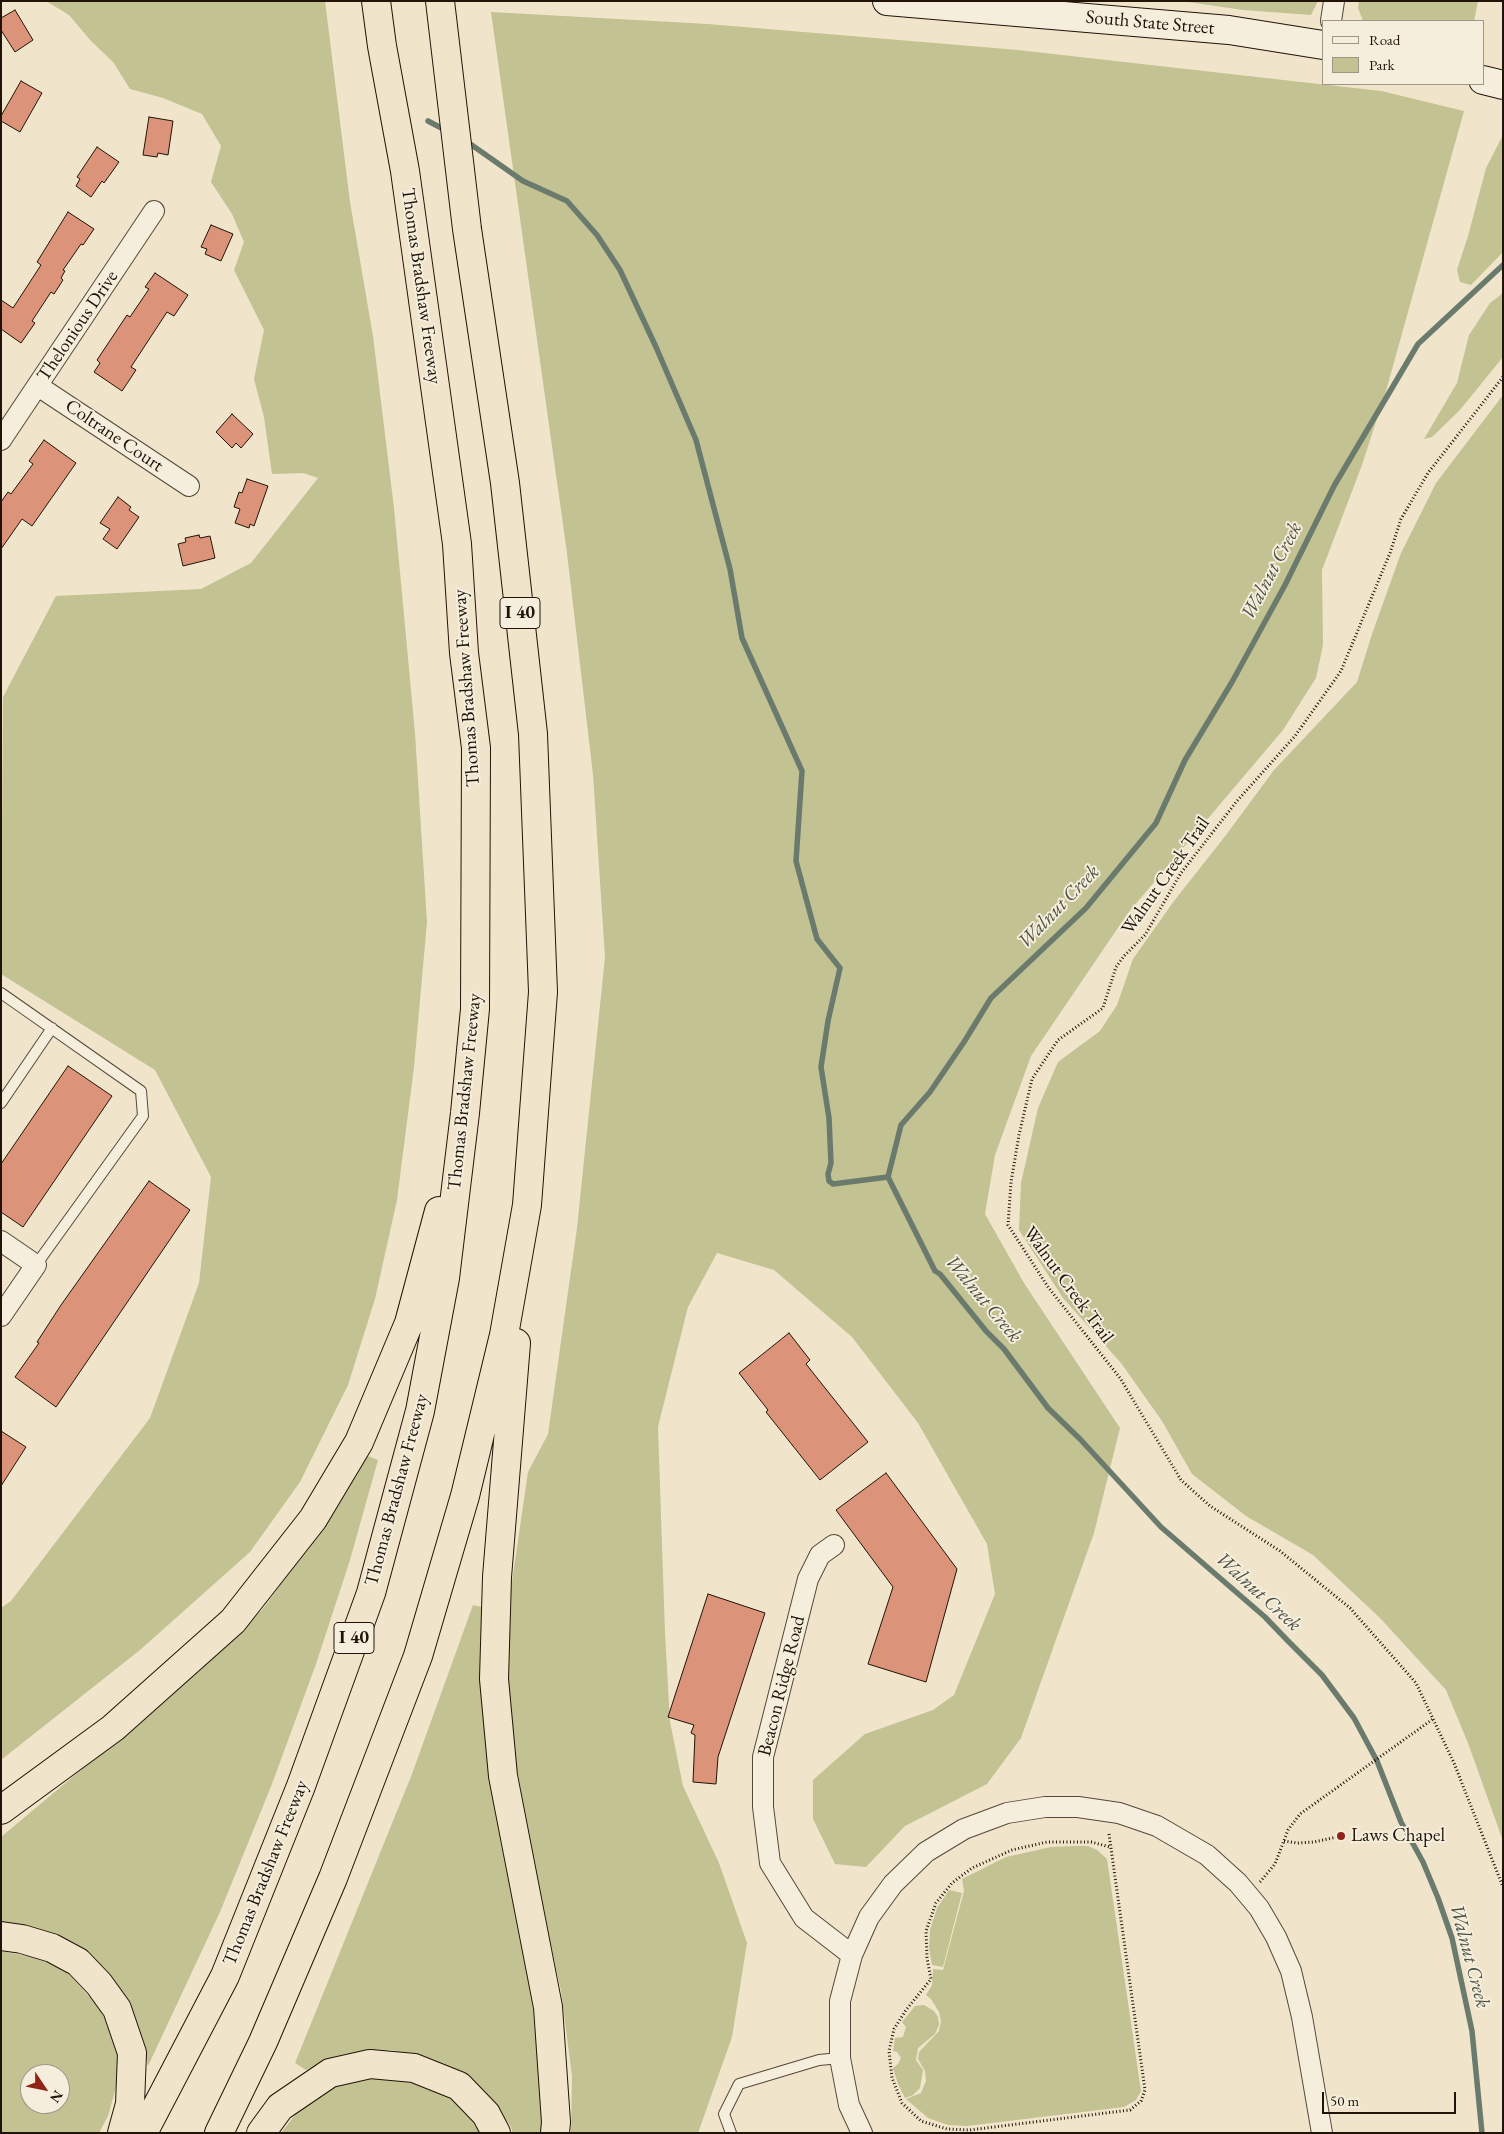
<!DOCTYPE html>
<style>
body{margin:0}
#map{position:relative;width:1504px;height:2134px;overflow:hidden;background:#f0e5cb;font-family:"EB Garamond",serif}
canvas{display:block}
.frame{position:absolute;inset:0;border:2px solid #211307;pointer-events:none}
.legend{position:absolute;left:1322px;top:20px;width:162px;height:65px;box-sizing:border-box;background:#f5eedd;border:1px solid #a09687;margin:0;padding:6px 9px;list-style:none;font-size:15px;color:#211307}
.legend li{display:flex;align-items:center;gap:10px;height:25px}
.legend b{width:25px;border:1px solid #a09687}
.north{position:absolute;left:20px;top:2064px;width:50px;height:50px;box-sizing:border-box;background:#f5eedd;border:1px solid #a09687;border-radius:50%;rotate:124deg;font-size:14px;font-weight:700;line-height:20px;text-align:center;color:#211307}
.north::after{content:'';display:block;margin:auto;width:18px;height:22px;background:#8f2418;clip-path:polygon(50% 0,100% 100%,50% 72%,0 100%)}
.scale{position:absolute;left:1322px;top:2092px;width:134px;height:22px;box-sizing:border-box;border:2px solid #211307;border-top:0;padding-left:6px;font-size:15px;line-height:18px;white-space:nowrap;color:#211307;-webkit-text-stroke:4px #f5eedd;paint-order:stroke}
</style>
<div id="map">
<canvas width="1504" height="2134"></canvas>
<div class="frame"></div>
<ul class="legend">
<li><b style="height:6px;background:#f5eedd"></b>Road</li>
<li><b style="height:14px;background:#c2c292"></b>Park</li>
</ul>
<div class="north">N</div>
<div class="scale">50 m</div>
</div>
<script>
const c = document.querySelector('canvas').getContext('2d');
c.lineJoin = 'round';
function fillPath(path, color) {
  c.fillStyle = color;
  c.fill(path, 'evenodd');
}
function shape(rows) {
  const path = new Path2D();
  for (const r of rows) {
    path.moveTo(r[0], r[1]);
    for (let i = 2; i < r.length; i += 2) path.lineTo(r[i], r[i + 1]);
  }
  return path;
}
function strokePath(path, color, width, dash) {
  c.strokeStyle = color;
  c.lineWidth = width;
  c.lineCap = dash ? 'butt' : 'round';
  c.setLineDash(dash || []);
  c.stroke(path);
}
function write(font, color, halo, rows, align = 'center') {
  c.font = font + ' "EB Garamond",serif';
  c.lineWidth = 4;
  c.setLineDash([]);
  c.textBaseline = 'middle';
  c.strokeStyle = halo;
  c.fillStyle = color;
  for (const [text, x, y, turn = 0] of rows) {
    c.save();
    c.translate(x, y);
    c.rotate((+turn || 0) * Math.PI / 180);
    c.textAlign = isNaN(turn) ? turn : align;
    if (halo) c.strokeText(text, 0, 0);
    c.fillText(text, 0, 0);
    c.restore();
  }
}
fillPath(shape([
 [46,1,325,1,350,202,373,336,394,508,415,733,427,922,414,1067,397,1200,375,1299,348,1385,300,1482,250,1552,140,1650,1,1760,1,1608,11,1601,150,1418,199,1283,211,1177,155,1070,1,974,3,697,56,596,201,589,251,563,318,478,303,473,272,474,264,417,254,379,264,330,234,270,244,242,232,214,211,182,221,146,202,114,163,98,130,89,113,62,91,41,69,15],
 [1181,1,1318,1,1311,15,1243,10],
 [1359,1,1478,1,1474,21,1363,21,1358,8],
 [491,12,708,24,1018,50,1381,91,1464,111,1386,391,1362,465,1322,570,1323,645,1316,678,1283,730,1128,913,1031,1056,995,1155,985,1214,1024,1283,1120,1428,1094,1533,1021,1738,987,1784,905,1826,866,1867,835,1864,813,1819,813,1780,865,1734,933,1710,954,1695,995,1594,987,1544,918,1423,852,1337,774,1270,717,1253,688,1307,658,1427,665,1633,670,1722,683,1786,719,1863,747,1943,732,2037,698,2133,571,2133,572,2076,561,1991,535,1873,507,1711,508,1609,528,1472,548,1434,577,1228,605,957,593,775,567,553],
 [1503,135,1503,252,1471,285,1460,282,1457,270,1468,236,1486,168],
 [1503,293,1503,357,1460,410,1432,437,1424,439,1457,383,1469,335,1490,303],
 [1503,395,1503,1841,1468,1743,1446,1690,1380,1618,1313,1555,1246,1516,1192,1474,1162,1421,1121,1363,1063,1298,1019,1230,1021,1183,1038,1108,1058,1062,1100,1031,1117,1005,1133,959,1174,901,1226,835,1274,770,1357,682,1372,634,1401,553,1436,483],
 [365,1455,378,1460,350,1560,316,1664,272,1784,220,1912,148,2066,138,2026,123,1998,1,1926,1,1837,199,1671,262,1610,316,1536],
 [473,1605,486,1608,530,1986,542,2071,541,2133,513,2133,510,2125,489,2098,458,2073,432,2060,391,2050,337,2057,306,2070,295,2063,412,1774],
 [1076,1846,1088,1846,1097,1850,1107,1859,1141,2091,1136,2100,1124,2107,967,2126,948,2125,928,2118,906,2099,921,2093,926,2081,925,2071,918,2059,919,2052,939,2031,941,2021,939,2012,931,1999,926,1995,932,1985,933,1969,943,1970,964,1891,962,1879,1006,1857,1051,1847],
 [949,1890,962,1893,943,1967,932,1965,929,1948,930,1930,937,1908],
 [1,1951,43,1959,65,1970,96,2004,107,2022,118,2045,120,2073,108,2116,99,2133,1,2133],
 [30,2074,60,2074,60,2104,30,2104],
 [924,2005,934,2011,938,2017,939,2025,935,2034,918,2048,916,2060,923,2070,920,2088,913,2095,905,2098,898,2084,893,2068,898,2064,901,2058,897,2052,893,2051,895,2038,903,2037,906,2027,902,2022,915,2006],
 [380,2075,416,2078,467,2106,488,2133,281,2133,298,2111,317,2092,350,2079]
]), '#c2c292');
strokePath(shape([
 [428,121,447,131],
 [466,141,523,181,567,201,597,235,620,270,656,347,696,440,730,569,742,638,802,771,796,861,817,939,840,968,828,1021,821,1067,829,1118,831,1163,828,1174,829,1181,833,1184,888,1177],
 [1482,2133,1472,2031,1452,1938,1438,1898,1423,1862,1401,1822,1377,1761,1354,1718,1322,1675,1288,1641,1265,1617,1161,1527,1080,1439,1048,1408,1004,1349,986,1331,940,1274,935,1271,888,1177,901,1125,930,1092,964,1042,991,998,1086,908,1156,823,1185,760,1232,682,1285,585,1334,486,1418,344,1503,265]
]), '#6a7b6d', 5.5);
const building = shape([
 [15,10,33,40,15,52,1,30,1,18,15,10],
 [21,81,42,93,20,132,1,121,1,116,21,81],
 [149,117,173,121,168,155,158,153,157,157,143,155,149,117],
 [97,147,119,162,104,183,102,181,91,197,76,186,80,179,77,177,97,147],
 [68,212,94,229,83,245,81,244,63,270,65,271,61,278,63,280,54,294,51,292,32,321,35,323,21,343,1,329,1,300,13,308,41,265,37,262,68,212],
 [211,225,233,234,221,261,205,254,207,249,201,247,211,225],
 [155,273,188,295,174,316,167,312,131,367,136,370,122,391,94,372,100,363,97,360,127,315,130,317,149,289,145,287,155,273],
 [232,414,253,434,241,448,236,443,232,448,216,432,232,414],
 [44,440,76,463,32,526,22,519,1,549,1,502,8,492,11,494,33,464,29,461,44,440],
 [247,479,268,486,254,526,250,524,249,528,235,523,240,509,234,507,239,492,242,493,247,479],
 [118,497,131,507,129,510,139,517,117,549,103,539,110,529,100,523,118,497],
 [199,535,200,538,210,536,215,558,183,566,178,544,186,542,185,538,199,535],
 [68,1066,112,1096,23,1227,1,1212,1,1164,68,1066],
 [149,1181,190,1210,56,1407,15,1377,39,1343,37,1342,61,1305,149,1181],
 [789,1333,810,1360,806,1364,868,1442,820,1480,766,1412,768,1410,739,1373,789,1333],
 [1,1431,26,1447,1,1486,1,1431],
 [886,1473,957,1569,926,1682,868,1664,893,1587,836,1510,886,1473],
 [708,1594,765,1613,718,1757,716,1784,693,1782,695,1735,691,1733,694,1725,668,1717,708,1594]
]);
fillPath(building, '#db947a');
strokePath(building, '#211307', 1);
const lane = shape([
 [1,993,141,1091,143,1116,36,1265],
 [1,1103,52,1028],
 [731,2133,724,2114,739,2084,819,2060,840,2058]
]);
const street = shape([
 [1331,21,1334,1],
 [38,386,189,486],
 [1,440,154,211],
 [1,1241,36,1265,1,1316],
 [834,1545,820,1555,808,1579,763,1757,763,1807,770,1863,804,1918,852,1955],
 [862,2133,849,2105,840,2058,840,2001,852,1955,869,1917,893,1884,926,1852,964,1829,1007,1813,1045,1807,1078,1807,1119,1813,1157,1826,1207,1855,1238,1883,1259,1908,1276,1937,1291,1971,1302,2017,1322,2133]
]);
const secondary = shape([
 [887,1,1229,30,1323,45],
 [1483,80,1503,85]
]);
const highway = shape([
 [516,1343,497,1577,494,1679,503,1776,548,2007,556,2122,555,2133],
 [1,1810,113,1728,233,1621,313,1519,359,1442,409,1323,439,1211],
 [1,1936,22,1939,52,1948,78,1962,99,1984,117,2009,132,2053,130,2104,122,2133],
 [143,2133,225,1976,301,1786,371,1593,420,1411,445,1278,465,1113,475,1009,476,748,464,653,457,544,405,171,382,46,376,1],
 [219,2133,263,2042,333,1878,418,1656,465,1496,504,1335,527,1205,543,992,533,734,505,483,467,229,440,1],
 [261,2133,280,2107,330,2073,370,2064,414,2068,459,2086,486,2114,496,2133]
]);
strokePath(lane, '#554838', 12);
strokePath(street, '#554838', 22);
strokePath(secondary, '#211307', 30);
strokePath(highway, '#211307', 30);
strokePath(shape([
 [1503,377,1428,473,1401,519,1390,553,1341,671,1295,736,1237,801,1181,873,1145,935,1124,956,1116,967,1103,1008,1058,1040,1032,1079,1019,1135,1011,1182,1008,1225,1048,1287,1120,1378,1181,1480,1210,1506,1280,1551,1350,1608,1416,1683,1454,1763,1503,1887],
 [1109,1834,1145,2090,1141,2101,1130,2110,970,2130,947,2129,921,2121,902,2103,892,2078,889,2051,894,2029,906,2010,931,1979,927,1958,926,1931,936,1903,952,1883,972,1868,1012,1850,1047,1842,1091,1842,1110,1847],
 [1284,1841,1297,1843,1314,1842,1341,1836],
 [1260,1882,1275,1864,1288,1830,1300,1814,1433,1719]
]), '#211307', 3, [1, 2.5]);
strokePath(lane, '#f5eedd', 10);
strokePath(street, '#f5eedd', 20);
strokePath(secondary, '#f5eedd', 28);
strokePath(highway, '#f0e5cb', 28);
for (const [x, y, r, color] of [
 [1341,1836,5,"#8f2418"]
]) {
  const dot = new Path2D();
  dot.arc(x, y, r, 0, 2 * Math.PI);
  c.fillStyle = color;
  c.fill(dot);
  strokePath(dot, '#f5eedd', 2);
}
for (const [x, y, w] of [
 [520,613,40],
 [354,1638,40]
]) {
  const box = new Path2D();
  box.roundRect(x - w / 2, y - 15.5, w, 31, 4);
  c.fillStyle = '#f5eedd';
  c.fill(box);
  strokePath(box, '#211307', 1);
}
write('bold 18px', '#211307', null, [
 ["I 40",520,613],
 ["I 40",354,1638]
]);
write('19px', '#211307', '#f5eedd', [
 ["South State Street",1150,23,5],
 ["Thomas Bradshaw Freeway",421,286,82],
 ["Thelonious Drive",78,326,-56],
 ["Coltrane Court",114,436,34],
 ["Thomas Bradshaw Freeway",467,688,-94],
 ["Walnut Creek Trail",1166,876,-55],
 ["Thomas Bradshaw Freeway",465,1092,-84],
 ["Walnut Creek Trail",1068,1285,54],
 ["Thomas Bradshaw Freeway",397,1490,-75],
 ["Beacon Ridge Road",782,1686,-76],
 ["Thomas Bradshaw Freeway",266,1873,-68]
]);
write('19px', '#211307', '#f5eedd', [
 ["Laws Chapel",1351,1836]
], 'left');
write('italic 20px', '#4c5042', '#f5eedd', [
 ["Walnut Creek",1272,571,-62],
 ["Walnut Creek",1059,907,-46],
 ["Walnut Creek",983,1299,50],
 ["Walnut Creek",1258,1592,42],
 ["Walnut Creek",1469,1956,75]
]);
</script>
